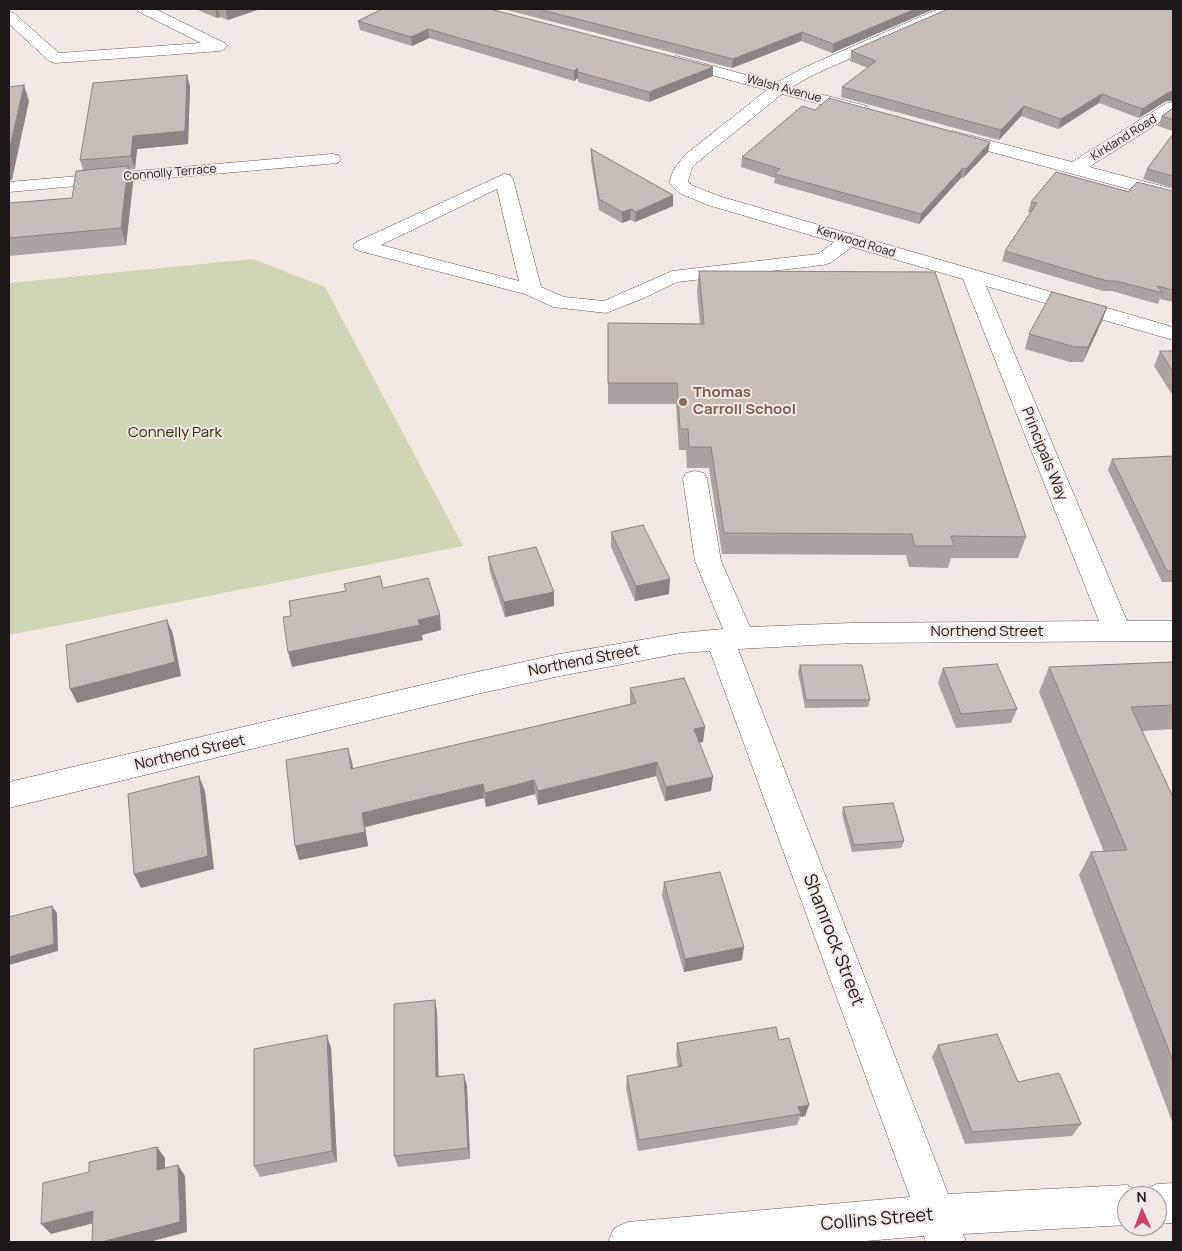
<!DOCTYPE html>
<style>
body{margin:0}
#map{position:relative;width:1182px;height:1251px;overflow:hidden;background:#f1e7e3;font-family:Manrope,sans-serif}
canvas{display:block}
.frame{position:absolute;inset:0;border:10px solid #1d1918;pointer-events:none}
.north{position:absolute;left:1117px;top:1186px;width:50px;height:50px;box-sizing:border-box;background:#f1e7e3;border:1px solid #9c9592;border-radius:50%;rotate:358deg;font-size:14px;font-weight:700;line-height:20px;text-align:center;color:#1d1918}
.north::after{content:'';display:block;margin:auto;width:18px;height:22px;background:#cf4065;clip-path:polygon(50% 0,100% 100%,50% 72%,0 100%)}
</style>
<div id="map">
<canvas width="1182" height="1251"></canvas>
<div class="frame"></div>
<div class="north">N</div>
</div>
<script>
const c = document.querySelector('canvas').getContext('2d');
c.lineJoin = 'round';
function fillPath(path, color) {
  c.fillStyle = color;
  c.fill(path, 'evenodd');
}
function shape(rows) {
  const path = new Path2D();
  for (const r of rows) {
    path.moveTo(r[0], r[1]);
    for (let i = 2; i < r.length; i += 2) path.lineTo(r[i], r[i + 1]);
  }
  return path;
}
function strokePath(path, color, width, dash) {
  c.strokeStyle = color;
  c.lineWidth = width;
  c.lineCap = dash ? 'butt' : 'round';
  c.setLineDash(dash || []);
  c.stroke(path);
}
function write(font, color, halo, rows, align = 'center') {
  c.font = font + ' Manrope,sans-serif';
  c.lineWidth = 4;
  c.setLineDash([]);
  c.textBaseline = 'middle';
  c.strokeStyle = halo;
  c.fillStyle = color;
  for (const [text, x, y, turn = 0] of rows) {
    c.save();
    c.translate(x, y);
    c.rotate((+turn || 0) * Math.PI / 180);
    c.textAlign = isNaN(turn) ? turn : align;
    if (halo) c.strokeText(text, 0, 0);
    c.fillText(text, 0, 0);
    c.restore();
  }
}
fillPath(shape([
 [253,259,325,287,463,546,9,635,9,283]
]), '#cfd6b5');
const minor = shape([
 [137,9,155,9,225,43,228,46,225,49,220,51,55,63,49,61,9,24,9,12,14,13,59,53,201,43,139,12,137,9],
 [938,9,957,9,955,12,813,75,792,87,867,106,869,110,867,114,861,115,782,94,698,162,692,168,688,181,693,186,722,197,1173,327,1173,340,986,286,1127,621,1173,621,1173,641,852,643,738,649,948,1194,1127,1185,1142,1193,1143,1190,1157,1184,1173,1183,1173,1223,1157,1224,1157,1196,1127,1196,1127,1225,963,1234,966,1242,926,1242,924,1236,854,1242,608,1242,614,1228,628,1222,910,1197,710,651,681,653,560,676,477,694,9,808,9,782,477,672,560,654,681,633,723,629,695,561,683,479,686,473,695,471,704,473,707,479,721,561,750,627,852,623,1099,621,963,279,852,247,830,263,823,265,677,282,644,298,606,313,553,307,525,294,356,250,353,246,356,242,504,174,510,175,513,179,541,287,564,297,604,301,672,271,818,254,834,242,708,205,681,194,672,186,669,182,675,167,686,154,767,90,670,64,668,61,670,58,676,56,776,83,801,69,938,9],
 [497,189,519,281,381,245,497,189],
 [1173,102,1173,114,1089,167,1173,189,1173,201,947,140,944,136,947,132,953,131,1072,162,1167,103,1173,102],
 [332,154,338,155,341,159,338,163,9,192,9,182,332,154]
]);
strokePath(minor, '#655d59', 1);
fillPath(minor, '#fff');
fillPath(shape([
 [195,9,260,9,228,20,220,17,217,18],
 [382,9,713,67,713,76,649,102,578,82,578,78,574,81,429,38,412,46,360,30,358,21],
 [503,9,934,9,832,53,801,41,732,68],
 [1173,9,1173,101,1166,101,1139,118,1099,103,1058,129,1021,116,999,140,841,97,842,87,868,68,850,61,851,51],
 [187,75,190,87,188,144,137,149,135,169,129,170,133,183,126,245,9,256,9,203,72,198,83,170,80,160],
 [1173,108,1173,131,1158,126,1162,116],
 [815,110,990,142,988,152,963,178,961,178,919,224,774,183,775,178,741,167,742,157],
 [1173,134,1173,188,1143,179,1147,169],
 [591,149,673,206,635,222,630,220,622,223,599,210,591,160],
 [1173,191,1173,302,1160,299,1158,304,1112,291,1103,291,1002,261,1005,251,1031,213,1028,212,1031,202,1129,192],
 [699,271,1026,537,1018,558,951,558,948,568,909,567,906,555,722,554,709,468,687,468,686,450,679,450,676,404,608,404,608,323,700,324,697,291],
 [1107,307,1102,321,1083,362,1070,362,1025,349,1029,334],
 [1160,351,1173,351,1173,396,1154,366],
 [1173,456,1173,582,1162,582,1108,470,1112,459],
 [611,532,669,594,635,601,611,547],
 [488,557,554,592,554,606,505,617,490,572],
 [1173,662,1173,729,1142,731,1173,797,1173,1124,1079,875,1091,852,1104,852,1039,692,1049,667],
 [800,665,870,700,868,707,805,708,798,672],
 [943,668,1017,709,1011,723,956,728,938,683],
 [630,688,703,742,699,742,711,791,665,801,656,776,538,805,535,794,486,807,484,798,365,827,368,846,299,860,352,762,353,769,630,704],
 [843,807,904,841,901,848,852,852,842,814],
 [664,882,742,960,684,972,662,896],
 [435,1000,437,1012,438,1077,467,1086,470,1159,398,1167,394,1156],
 [779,1040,809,1105,805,1116,800,1117,797,1125,638,1151,626,1088,627,1076,678,1067,676,1055,677,1043],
 [938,1045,1081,1124,1072,1136,965,1144,932,1057],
 [331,1048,337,1162,260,1177,254,1166]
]), '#aaa39f');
fillPath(shape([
 [215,9,218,9,220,17,217,18],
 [225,9,260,9,228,20],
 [915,9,934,9,832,53,833,44],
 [428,29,429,38,412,46,411,37],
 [802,32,801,41,732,68,733,59],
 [713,67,713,76,649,102,649,92],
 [577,68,578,78,574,81,574,71],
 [187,75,190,87,188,144,137,149,135,169,131,156,133,136],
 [24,85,29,101,12,180,9,181,9,151],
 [1173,91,1173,101,1166,101,1139,118,1142,109,1169,92],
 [1102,94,1099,103,1058,129,1061,119],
 [1024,106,1021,116,999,140,1001,130],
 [990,142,988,152,963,178,966,169],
 [128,166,133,183,126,245,121,228],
 [963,168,961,178,919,224,921,214],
 [673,195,673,206,635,222,636,212],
 [631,209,630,220,622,223,622,212],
 [1107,307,1102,321,1083,362,1088,347],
 [670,579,669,594,635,601,636,586],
 [554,592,554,606,505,617,504,602],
 [440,615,441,630,422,635,423,640,292,667,288,652],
 [167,620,173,634,181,676,77,703,70,689],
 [9,669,10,672,9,710],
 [705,727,703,742,692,744,694,729],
 [348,748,352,762,355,784,351,769],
 [657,762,656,776,538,805,538,791],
 [199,776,205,791,214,869,141,888,134,874],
 [713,777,711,791,665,801,666,787],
 [534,780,535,794,486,807,485,793],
 [483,784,484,798,365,827,368,846,299,860,295,846,362,813],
 [52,906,57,913,58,951,9,965,9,957],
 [744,947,742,960,684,972,685,959],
 [435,1000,437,1012,439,1089,436,1077],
 [327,1035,331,1048,337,1162,332,1151],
 [464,1074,467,1086,470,1159,468,1148],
 [809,1105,805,1116,800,1117,801,1114,798,1107],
 [157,1147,165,1158,165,1181,157,1170],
 [178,1165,185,1176,187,1232,149,1242,101,1242],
 [93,1211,102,1221,51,1234,41,1224]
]), '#8b8482');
const building = shape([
 [382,9,490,9,713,67,649,92,578,72,577,68,574,71,428,29,411,37,358,21,382,9],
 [538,9,915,9,833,44,802,32,733,59,538,9],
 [948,9,1173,9,1173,91,1169,92,1142,109,1102,94,1061,119,1024,106,1001,130,842,87,876,61,851,51,948,9],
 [187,75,185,131,133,136,131,156,80,160,93,83,187,75],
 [24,85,9,151,9,87,24,85],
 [829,98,990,142,966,169,963,168,921,214,775,174,780,169,742,157,802,106,815,110,829,98],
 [1173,108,1173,120,1162,116,1173,108],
 [1173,134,1173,176,1147,169,1173,134],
 [591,149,673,195,636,212,631,209,622,212,599,199,591,149],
 [128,166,121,228,9,238,9,203,72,198,76,171,128,166],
 [1056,172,1129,192,1137,182,1173,191,1173,290,1157,286,1163,293,1116,281,1107,281,1005,251,1037,203,1031,202,1056,172],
 [699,271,935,272,1026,537,951,536,954,546,914,546,912,534,724,533,711,447,689,447,688,429,680,429,677,383,608,383,608,323,704,324,699,271],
 [1052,292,1107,307,1088,347,1075,347,1029,334,1052,292],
 [1160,351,1173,351,1173,372,1160,351],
 [1173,456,1173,571,1167,571,1112,459,1173,456],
 [643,525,670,579,636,586,611,532,643,525],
 [536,547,554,592,504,602,488,557,536,547],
 [380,576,383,588,428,578,440,615,418,620,420,625,288,652,283,617,291,616,289,601,346,591,344,584,380,576],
 [167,620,175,662,70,689,66,645,167,620],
 [1173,662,1173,705,1131,707,1173,797,1173,1061,1091,852,1127,850,1049,667,1173,662],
 [997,664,1017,709,961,714,943,668,997,664],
 [800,665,862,665,870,700,806,700,800,665],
 [684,678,705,727,694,729,713,777,666,787,657,762,538,791,534,780,485,793,483,784,362,813,365,832,295,846,286,760,348,748,351,769,636,703,630,688,684,678],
 [199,776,208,856,134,874,128,794,199,776],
 [893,803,904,841,854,845,843,807,893,803],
 [720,872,744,947,685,959,664,882,720,872],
 [52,906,54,944,9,957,9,917,52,906],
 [435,1000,436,1077,464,1074,468,1148,394,1156,394,1004,435,1000],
 [776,1027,779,1040,789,1038,809,1105,798,1107,801,1114,639,1140,627,1076,682,1066,677,1043,776,1027],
 [997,1034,1018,1082,1059,1073,1081,1124,972,1132,938,1045,997,1034],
 [327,1035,332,1151,254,1166,254,1049,327,1035],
 [157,1147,157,1170,178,1165,180,1222,101,1242,92,1242,93,1211,41,1224,43,1183,89,1172,89,1162,157,1147]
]);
fillPath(building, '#c6bdb9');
strokePath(building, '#8b8482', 1);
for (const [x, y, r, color] of [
 [683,402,5,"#8d6e63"]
]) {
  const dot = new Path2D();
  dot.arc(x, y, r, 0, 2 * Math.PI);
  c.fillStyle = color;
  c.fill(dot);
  strokePath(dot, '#f1e7e3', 2);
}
write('12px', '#1d1918', '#f1e7e3', [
 ["Walsh Avenue",784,89,15],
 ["Kirkland Road",1124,138,-32],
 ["Connolly Terrace",170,173,-5],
 ["Kenwood Road",856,242,17]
]);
write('bold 15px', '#785e54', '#f1e7e3', [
 ["Thomas",693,393],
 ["Carroll School",693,410]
], 'left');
write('15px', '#282d05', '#f1e7e3', [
 ["Connelly Park",175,433]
]);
write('15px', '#1d1918', '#f1e7e3', [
 ["Principals Way",1044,454,68],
 ["Northend Street",987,632],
 ["Northend Street",584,661,-11],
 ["Northend Street",190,753,-13]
]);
write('18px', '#1d1918', '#f1e7e3', [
 ["Shamrock Street",833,940,69],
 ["Collins Street",877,1220,-5]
]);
</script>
